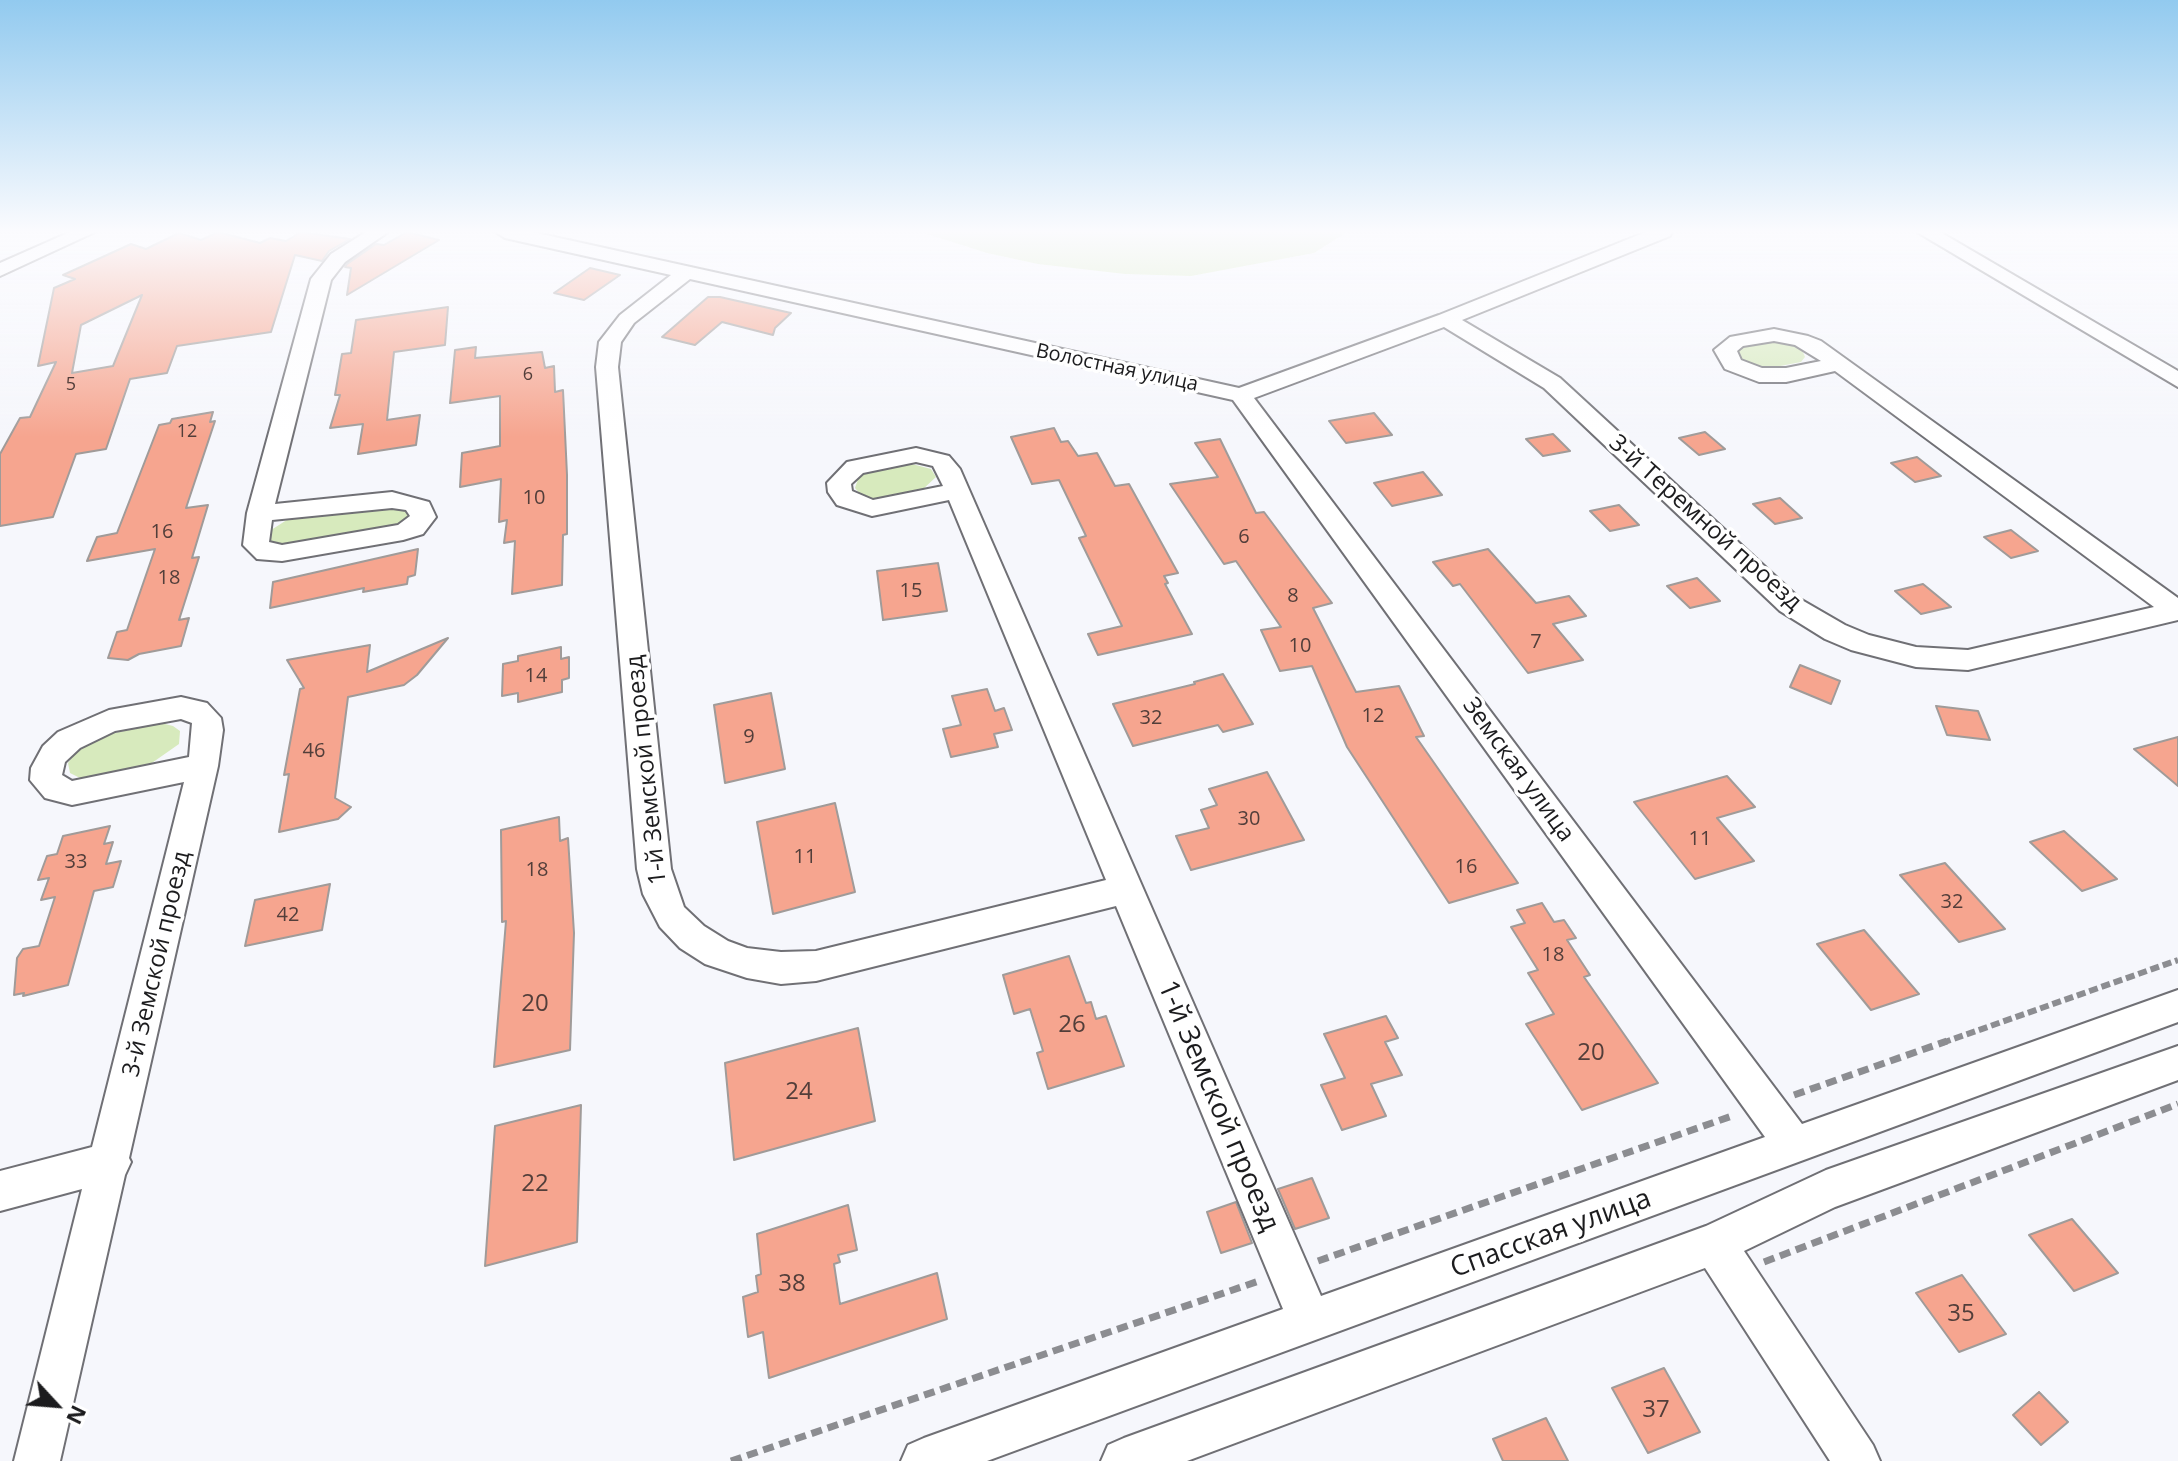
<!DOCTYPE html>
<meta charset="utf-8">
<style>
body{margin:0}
#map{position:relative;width:2178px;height:1461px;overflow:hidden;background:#f6f7fc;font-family:"Open Sans",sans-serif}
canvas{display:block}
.north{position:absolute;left:16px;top:1365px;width:80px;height:80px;-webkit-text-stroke:6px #fff;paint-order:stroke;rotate:116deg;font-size:22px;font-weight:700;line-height:32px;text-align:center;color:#1c1c1e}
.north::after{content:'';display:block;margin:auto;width:28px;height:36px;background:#1c1c1e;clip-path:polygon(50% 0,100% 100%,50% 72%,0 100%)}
</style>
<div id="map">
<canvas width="2178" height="1461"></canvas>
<div class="north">N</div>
</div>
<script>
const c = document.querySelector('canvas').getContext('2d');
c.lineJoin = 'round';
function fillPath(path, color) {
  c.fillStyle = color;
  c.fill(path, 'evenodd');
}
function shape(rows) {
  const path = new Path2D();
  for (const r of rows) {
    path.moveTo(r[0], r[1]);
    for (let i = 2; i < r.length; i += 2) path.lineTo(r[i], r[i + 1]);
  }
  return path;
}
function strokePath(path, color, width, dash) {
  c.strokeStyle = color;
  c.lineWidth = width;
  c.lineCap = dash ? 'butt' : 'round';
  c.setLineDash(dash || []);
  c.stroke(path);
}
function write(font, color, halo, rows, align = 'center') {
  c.font = font + ' "Open Sans",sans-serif';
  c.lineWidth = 7;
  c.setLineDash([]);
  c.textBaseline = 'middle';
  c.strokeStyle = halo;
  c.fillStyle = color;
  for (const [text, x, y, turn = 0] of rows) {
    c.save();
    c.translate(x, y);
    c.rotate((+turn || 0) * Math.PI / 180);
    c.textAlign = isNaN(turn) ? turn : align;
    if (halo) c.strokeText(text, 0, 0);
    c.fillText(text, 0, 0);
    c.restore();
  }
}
fillPath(shape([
 [921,232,1347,232,1314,253,1191,276,1125,274,1038,264,987,253],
 [1772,341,1793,345,1803,352,1805,357,1801,362,1765,369,1741,361,1737,354,1739,348],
 [912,464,931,469,936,477,921,491,873,499,861,495,855,488,858,479,867,472],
 [385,507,407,511,410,520,407,524,293,547,269,544,268,532,293,516],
 [161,723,173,726,180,731,179,744,149,765,82,779,70,773,68,763,79,748,96,737]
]), '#d7eabd');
const building = shape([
 [218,232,260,243,270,238,286,241,301,232,350,239,329,251,322,261,295,255,271,332,177,346,167,373,130,379,106,449,76,454,53,517,0,526,0,454,20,418,30,417,56,362,38,366,54,288,75,279,63,275,131,244,146,249,179,233,201,240,218,232],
 [142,295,113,366,72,373,81,325,142,295],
 [407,232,439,240,347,295,351,268,345,267,347,264,376,244,384,245,407,232],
 [590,268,620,275,584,300,554,293,590,268],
 [708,297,720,297,791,313,775,328,773,335,722,322,695,345,662,337,708,297],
 [448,307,445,345,394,352,387,420,420,415,416,445,358,454,363,424,330,428,340,395,335,395,342,354,351,353,356,320,448,307],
 [476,347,475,358,542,352,545,368,554,366,555,392,563,390,567,475,567,534,563,535,562,585,512,594,515,541,504,543,507,520,499,522,501,479,460,487,462,453,500,446,500,396,450,403,455,350,476,347],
 [213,412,210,422,215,421,186,508,208,505,192,558,199,557,179,620,189,618,181,646,139,654,128,660,108,658,117,632,127,630,155,549,87,561,97,537,117,533,159,425,170,423,172,419,213,412],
 [1374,413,1392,435,1346,443,1329,421,1374,413],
 [1054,428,1061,442,1068,441,1078,456,1097,453,1115,486,1129,484,1178,573,1164,576,1168,583,1165,584,1192,634,1098,655,1088,634,1122,626,1079,538,1086,536,1059,480,1032,484,1011,437,1054,428],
 [1705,432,1725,449,1699,455,1679,438,1705,432],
 [1553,434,1570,451,1543,456,1526,439,1553,434],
 [1220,439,1256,513,1264,512,1332,603,1313,608,1356,692,1399,686,1424,736,1416,737,1518,883,1449,903,1347,747,1312,666,1280,671,1261,630,1281,627,1236,561,1224,564,1170,484,1218,477,1195,443,1220,439],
 [1917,457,1941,476,1915,482,1891,463,1917,457],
 [1423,472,1442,495,1392,506,1374,483,1423,472],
 [1780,498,1802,518,1775,524,1753,504,1780,498],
 [1619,505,1639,525,1610,531,1590,511,1619,505],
 [2011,530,2038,551,2011,558,1984,537,2011,530],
 [418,549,415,575,408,577,407,584,363,592,364,588,270,608,273,582,418,549],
 [1488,549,1536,603,1569,596,1586,616,1553,624,1583,660,1528,673,1460,584,1453,586,1433,562,1488,549],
 [938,563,947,611,883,620,877,571,938,563],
 [1697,578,1720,601,1690,608,1667,586,1697,578],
 [1923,584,1951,607,1921,614,1895,591,1923,584],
 [448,638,417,675,404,685,348,697,335,798,351,807,338,819,279,832,289,774,284,775,300,689,304,688,287,660,370,645,367,672,448,638],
 [561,647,561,659,569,657,569,678,562,680,562,692,518,702,518,693,502,696,503,664,518,661,518,656,561,647],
 [1800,665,1840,681,1831,704,1790,687,1800,665],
 [1223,674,1253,724,1223,732,1218,725,1133,746,1113,704,1195,684,1194,682,1223,674],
 [987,689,995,711,1004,708,1012,730,994,734,998,747,951,757,943,729,961,725,952,696,987,689],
 [771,693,785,769,725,783,714,705,771,693],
 [1936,706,1978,711,1990,740,1947,735,1936,706],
 [2178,737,2178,786,2134,749,2178,737],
 [1267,772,1304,840,1191,870,1176,836,1209,828,1201,810,1217,805,1209,789,1267,772],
 [1727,776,1755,807,1717,818,1754,861,1695,879,1634,802,1727,776],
 [835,803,855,892,773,914,757,822,835,803],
 [559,817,560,841,568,838,574,933,570,1050,494,1067,506,921,502,922,501,830,559,817],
 [110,826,104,844,113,842,106,864,121,861,113,887,94,891,68,985,23,996,24,993,14,995,17,958,23,949,39,946,55,897,41,900,49,878,38,880,47,856,57,854,63,836,110,826],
 [2064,831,2117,879,2082,891,2030,842,2064,831],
 [1945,863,2005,929,1959,942,1900,875,1945,863],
 [330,884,322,930,245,946,255,900,330,884],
 [1542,903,1554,922,1564,920,1576,938,1567,940,1590,975,1584,977,1658,1083,1582,1110,1526,1024,1554,1014,1528,973,1538,970,1511,927,1525,923,1517,910,1542,903],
 [1864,930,1919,994,1871,1010,1817,944,1864,930],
 [1069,956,1086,1003,1091,1002,1096,1019,1106,1016,1124,1066,1048,1089,1037,1053,1043,1051,1030,1009,1014,1014,1003,975,1069,956],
 [1386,1016,1398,1038,1385,1042,1402,1075,1371,1084,1386,1116,1342,1130,1321,1085,1345,1078,1324,1034,1386,1016],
 [858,1028,875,1121,734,1160,725,1063,858,1028],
 [581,1105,577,1242,485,1266,495,1126,581,1105],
 [1312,1178,1329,1218,1295,1229,1278,1189,1312,1178],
 [1236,1202,1252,1243,1221,1253,1207,1212,1236,1202],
 [848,1205,857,1250,838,1255,840,1262,834,1264,840,1304,937,1273,947,1319,769,1378,763,1332,748,1337,743,1297,758,1292,756,1276,761,1274,757,1234,848,1205],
 [2072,1219,2118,1273,2074,1291,2029,1235,2072,1219],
 [1962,1275,2006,1334,1959,1352,1916,1293,1962,1275],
 [1664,1368,1700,1432,1648,1453,1612,1388,1664,1368],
 [2039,1392,2068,1422,2041,1445,2013,1415,2039,1392],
 [1546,1418,1568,1461,1503,1461,1493,1439,1546,1418]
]);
fillPath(building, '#f6a58f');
strokePath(building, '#a09b99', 2);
const minor = shape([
 [70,232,95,232,0,276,0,263,70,232],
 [366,232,388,232,345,262,331,280,275,504,392,492,429,502,436,517,423,534,403,540,282,561,257,559,243,545,247,513,311,279,331,254,366,232],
 [392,508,406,510,410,516,398,525,282,545,269,542,272,520,392,508],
 [496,232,532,232,1239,388,1439,315,1646,232,1672,232,1670,236,1462,320,1560,378,1800,599,1845,625,1869,635,1916,647,1968,650,2154,607,1835,371,1786,382,1759,382,1725,369,1714,350,1730,337,1774,329,1808,336,1821,341,2178,598,2178,620,1968,670,1916,667,1851,650,1825,639,1780,611,1544,388,1444,327,1254,398,1802,1124,2178,990,2178,1022,987,1461,901,1461,908,1445,924,1438,1283,1309,1116,906,816,981,781,984,747,978,705,964,680,948,660,927,643,894,637,869,596,367,599,342,620,315,671,275,505,238,496,232],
 [690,279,1233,400,1765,1137,1321,1296,960,469,949,456,916,448,847,462,827,483,828,492,837,505,872,516,949,500,1106,880,816,951,781,952,747,948,728,941,704,926,684,907,671,869,618,367,621,342,634,323,690,279],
 [1774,341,1795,345,1821,361,1786,368,1762,368,1741,360,1737,351,1743,346,1774,341],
 [916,462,933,466,943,486,873,500,852,491,851,484,863,473,916,462],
 [1917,232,1940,232,2178,371,2178,387,1917,232],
 [181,697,207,703,221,718,223,730,218,766,129,1158,131,1162,125,1175,60,1461,14,1461,82,1189,0,1211,0,1171,92,1147,184,782,72,805,45,798,30,780,31,768,43,746,58,732,109,710,181,697],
 [181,719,192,723,189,757,72,781,62,775,65,762,80,748,115,731,181,719],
 [2178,1046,2178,1080,1835,1207,1744,1251,1873,1445,1880,1461,1830,1461,1705,1268,1187,1461,1101,1461,1108,1445,1124,1438,1706,1226,1826,1170,2178,1046]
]);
strokePath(minor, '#707075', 4);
strokePath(shape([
 [1942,1043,2178,960]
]), '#8c8d91', 6, [9, 4]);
strokePath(shape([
 [1794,1095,1947,1041],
 [1318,1261,1735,1115],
 [1764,1262,2178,1104],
 [731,1461,1259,1281]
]), '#8c8d91', 7, [11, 6]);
fillPath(minor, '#fff');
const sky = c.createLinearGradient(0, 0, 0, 437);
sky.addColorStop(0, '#92caef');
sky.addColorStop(0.53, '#fbfbfe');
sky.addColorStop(1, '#fbfbfe00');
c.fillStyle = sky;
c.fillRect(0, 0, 2178, 437);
write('18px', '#523e3a', null, [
 ["6",528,375],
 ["5",71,385],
 ["12",187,432]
]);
write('20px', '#1c1c1e', '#fff', [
 ["Волостная улица",1117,368,12]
]);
write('20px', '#523e3a', null, [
 ["10",534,498],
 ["16",162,532],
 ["6",1244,537],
 ["18",169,578],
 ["15",911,591],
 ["8",1293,596],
 ["7",1536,642],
 ["10",1300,646],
 ["14",536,676],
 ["12",1373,716],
 ["32",1151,718],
 ["9",749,737],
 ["46",314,751],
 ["30",1249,819],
 ["11",1700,839],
 ["11",805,857],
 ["33",76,862],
 ["16",1466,867],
 ["18",537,870],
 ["32",1952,902],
 ["42",288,915],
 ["18",1553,955]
]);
write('24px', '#1c1c1e', '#fff', [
 ["3-й Теремной проезд",1705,523,42],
 ["1-й Земской проезд",647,770,-96],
 ["Земская улица",1518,770,54],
 ["3-й Земской проезд",157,964,-77]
]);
write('24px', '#523e3a', null, [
 ["20",535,1004],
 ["26",1072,1025],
 ["20",1591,1053],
 ["24",799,1092],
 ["22",535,1184],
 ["38",792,1284],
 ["35",1961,1314],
 ["37",1656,1410]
]);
write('28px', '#1c1c1e', '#fff', [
 ["1-й Земской проезд",1218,1106,67],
 ["Спасская улица",1551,1234,-20]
]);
</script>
